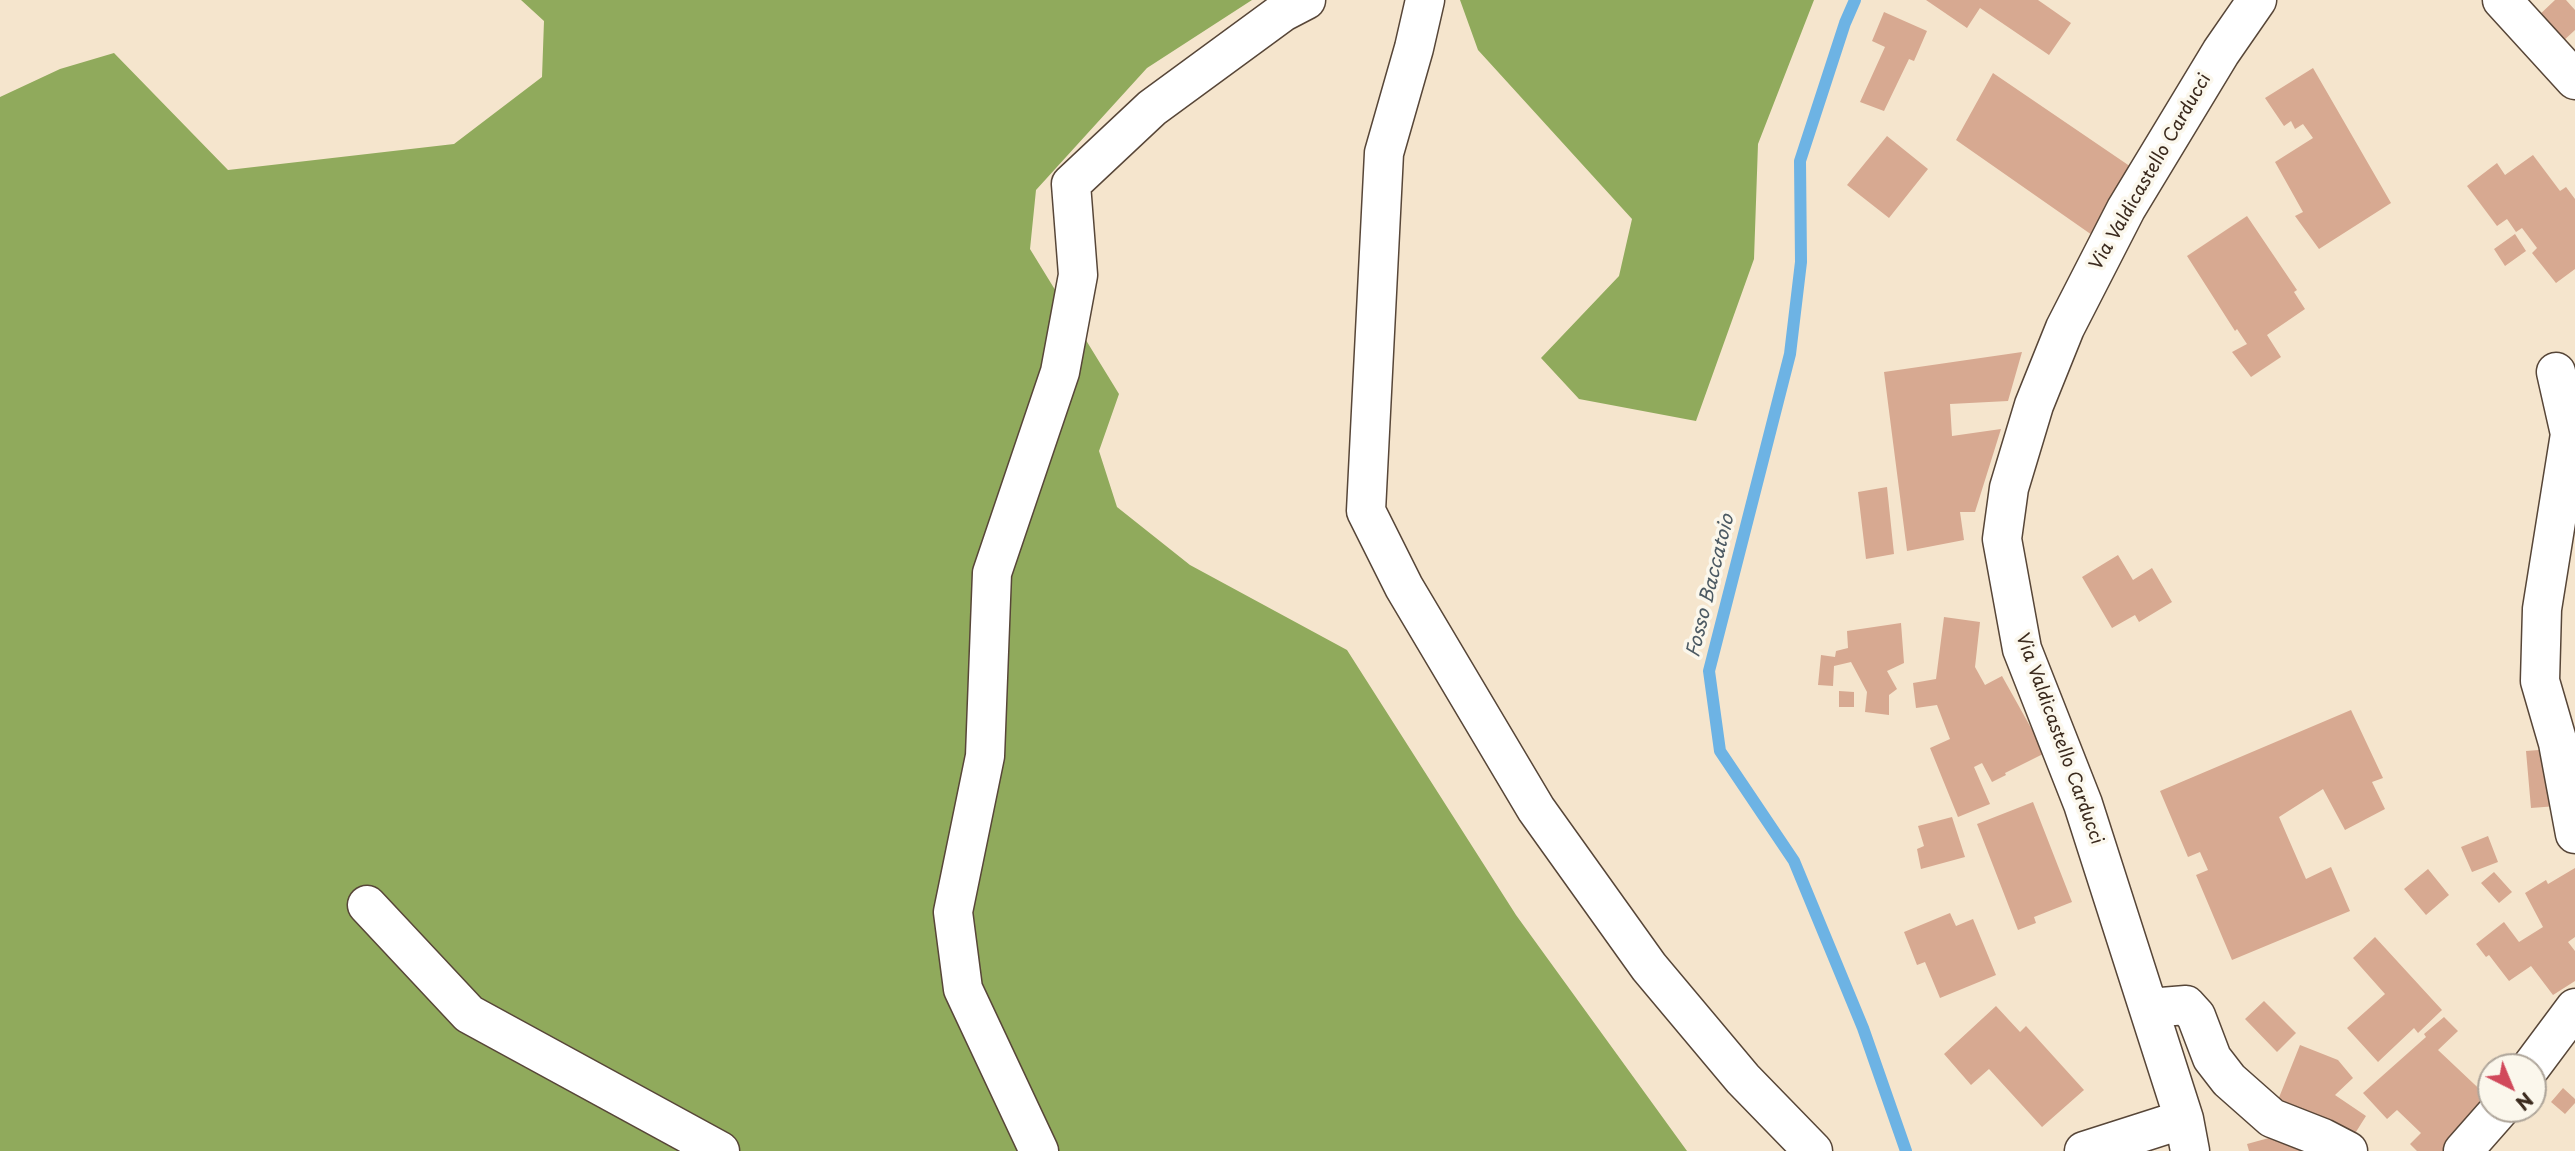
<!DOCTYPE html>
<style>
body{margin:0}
#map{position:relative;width:2575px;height:1151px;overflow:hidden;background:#f5e5cd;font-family:"Playpen Sans",sans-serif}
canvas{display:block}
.north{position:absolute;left:2477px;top:1053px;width:70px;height:70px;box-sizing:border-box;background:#fbf7ec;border:2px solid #aea59a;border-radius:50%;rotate:137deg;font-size:19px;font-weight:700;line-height:28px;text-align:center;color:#3b2a1e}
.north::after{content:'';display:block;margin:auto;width:24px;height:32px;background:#d1495b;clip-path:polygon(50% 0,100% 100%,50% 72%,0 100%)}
</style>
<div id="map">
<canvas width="2575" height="1151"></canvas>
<div class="north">N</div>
</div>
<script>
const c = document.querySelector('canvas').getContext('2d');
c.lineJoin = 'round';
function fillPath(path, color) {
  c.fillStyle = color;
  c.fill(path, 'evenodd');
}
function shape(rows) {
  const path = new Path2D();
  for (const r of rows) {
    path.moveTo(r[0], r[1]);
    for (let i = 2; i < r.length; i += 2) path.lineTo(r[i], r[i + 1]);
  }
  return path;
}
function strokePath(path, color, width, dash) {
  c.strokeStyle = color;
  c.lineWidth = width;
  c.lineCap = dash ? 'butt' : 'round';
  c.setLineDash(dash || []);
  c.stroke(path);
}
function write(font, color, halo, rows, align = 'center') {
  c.font = font + ' "Playpen Sans",sans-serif';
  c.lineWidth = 7;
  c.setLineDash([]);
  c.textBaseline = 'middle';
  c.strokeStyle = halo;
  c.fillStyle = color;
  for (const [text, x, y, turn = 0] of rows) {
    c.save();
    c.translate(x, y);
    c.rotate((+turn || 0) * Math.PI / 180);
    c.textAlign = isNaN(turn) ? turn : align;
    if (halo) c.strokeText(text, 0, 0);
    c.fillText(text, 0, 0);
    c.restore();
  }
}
fillPath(shape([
 [521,0,1252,0,1147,68,1036,190,1030,249,1119,394,1099,451,1117,507,1190,565,1347,650,1516,915,1687,1151,0,1151,0,97,60,69,114,53,228,170,454,144,542,77,544,21],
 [1460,0,1814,0,1758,144,1754,259,1696,421,1579,399,1541,358,1619,276,1632,219,1478,50]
]), '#90aa5c');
strokePath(shape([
 [1855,0,1845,23,1800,161,1801,262,1790,354,1709,671,1720,751,1794,861,1863,1028,1906,1151]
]), '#6db3e4', 12);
fillPath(shape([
 [1926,0,2038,0,2071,23,2049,55,1980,8,1967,28],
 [2555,0,2566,0,2575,10,2575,30,2561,43,2536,18],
 [1884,12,1927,31,1914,61,1909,59,1884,111,1860,102,1885,47,1872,41],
 [2313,68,2391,203,2319,249,2295,216,2303,212,2275,162,2313,138,2303,124,2295,129,2291,121,2284,126,2265,98],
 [1993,73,2137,171,2092,235,1956,140],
 [1887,136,1928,169,1889,218,1847,185],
 [2533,155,2560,191,2566,187,2575,199,2575,269,2556,283,2532,253,2537,248,2522,228,2516,232,2507,219,2497,226,2467,186,2497,163,2505,175],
 [2247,216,2297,290,2294,292,2305,309,2267,335,2281,357,2251,377,2232,352,2247,344,2237,329,2235,331,2187,256],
 [2515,234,2526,251,2505,266,2494,249],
 [2022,352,2008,401,1950,404,1952,436,2001,429,1975,512,1960,512,1964,540,1907,551,1884,372],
 [1887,487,1894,554,1866,559,1858,492],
 [2118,555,2133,580,2152,568,2172,602,2139,622,2135,615,2112,628,2082,577],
 [1944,617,1980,622,1975,667,1985,685,2002,676,2045,753,2005,773,2006,775,1992,782,1982,763,1974,767,1990,804,1958,817,1930,748,1950,739,1937,705,1916,708,1913,683,1936,679],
 [1901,623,1904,663,1887,671,1897,689,1889,695,1889,715,1865,712,1867,692,1851,662,1834,666,1833,686,1818,685,1821,655,1835,657,1836,651,1848,648,1847,631],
 [1839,691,1854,692,1854,707,1839,707],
 [2351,710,2383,778,2372,782,2385,809,2345,830,2323,789,2279,817,2306,879,2331,867,2350,911,2232,960,2196,875,2208,870,2200,852,2188,857,2160,791],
 [2552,749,2557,806,2531,808,2526,751],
 [2033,802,2072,902,2034,917,2036,923,2018,930,1977,824],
 [1952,817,1965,857,1921,869,1917,849,1924,846,1918,826],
 [2488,836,2498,862,2472,872,2461,847],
 [2575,868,2575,937,2568,942,2575,951,2575,981,2553,995,2531,966,2509,981,2489,955,2486,957,2476,944,2504,922,2519,942,2543,927,2525,893,2546,880,2548,884],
 [2428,869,2449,895,2426,915,2404,889],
 [2494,872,2512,892,2499,903,2481,883],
 [1950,913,1956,926,1973,919,1996,975,1940,998,1925,962,1917,965,1904,932],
 [2375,937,2442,1010,2418,1033,2414,1028,2378,1062,2347,1028,2385,994,2353,958],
 [2264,1001,2296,1033,2277,1052,2245,1019],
 [1996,1006,2020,1032,2026,1026,2084,1090,2042,1127,1989,1069,1971,1085,1944,1054],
 [2444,1017,2458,1031,2438,1050,2491,1100,2452,1151,2417,1151,2410,1144,2421,1133,2397,1110,2387,1119,2363,1093,2426,1037,2424,1034],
 [2300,1045,2338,1060,2353,1078,2335,1095,2366,1116,2349,1143,2274,1110],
 [2563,1088,2575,1099,2575,1103,2565,1114,2551,1102],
 [2287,1133,2312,1151,2249,1151,2247,1144]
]), '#d7a991');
const minor = shape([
 [1425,0,1414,48,1384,153,1366,511,1404,587,1536,809,1649,967,1743,1079,1813,1151],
 [2502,0,2575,80],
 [2556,372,2570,434,2542,609,2540,681,2558,743,2575,834],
 [367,905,469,1014,720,1151],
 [2149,1008,2186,1005,2196,1016,2212,1058,2229,1080,2272,1118,2323,1138,2348,1151],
 [2531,1067,2575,1008],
 [1039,1151,963,989,953,912,985,756,992,573,1060,372,1078,275,1071,184,1152,108,1283,12,1306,0],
 [2084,1151,2184,1119],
 [2190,1151,2184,1119,2083,804,2022,649,2002,539,2009,488,2034,405,2065,328,2126,209,2221,52,2257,0],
 [2463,1151,2500,1109]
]);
strokePath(minor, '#574638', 41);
strokePath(minor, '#fff', 38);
write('18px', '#3b2a1e', '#fbf7ec', [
 ["Via Valdicastello Carducci",2151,172,-60],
 ["Via Valdicastello Carducci",2059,739,70]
]);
write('italic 19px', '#4c5a63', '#fbf7ec', [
 ["Fosso Baccatoio",1711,586,-76]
]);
</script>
